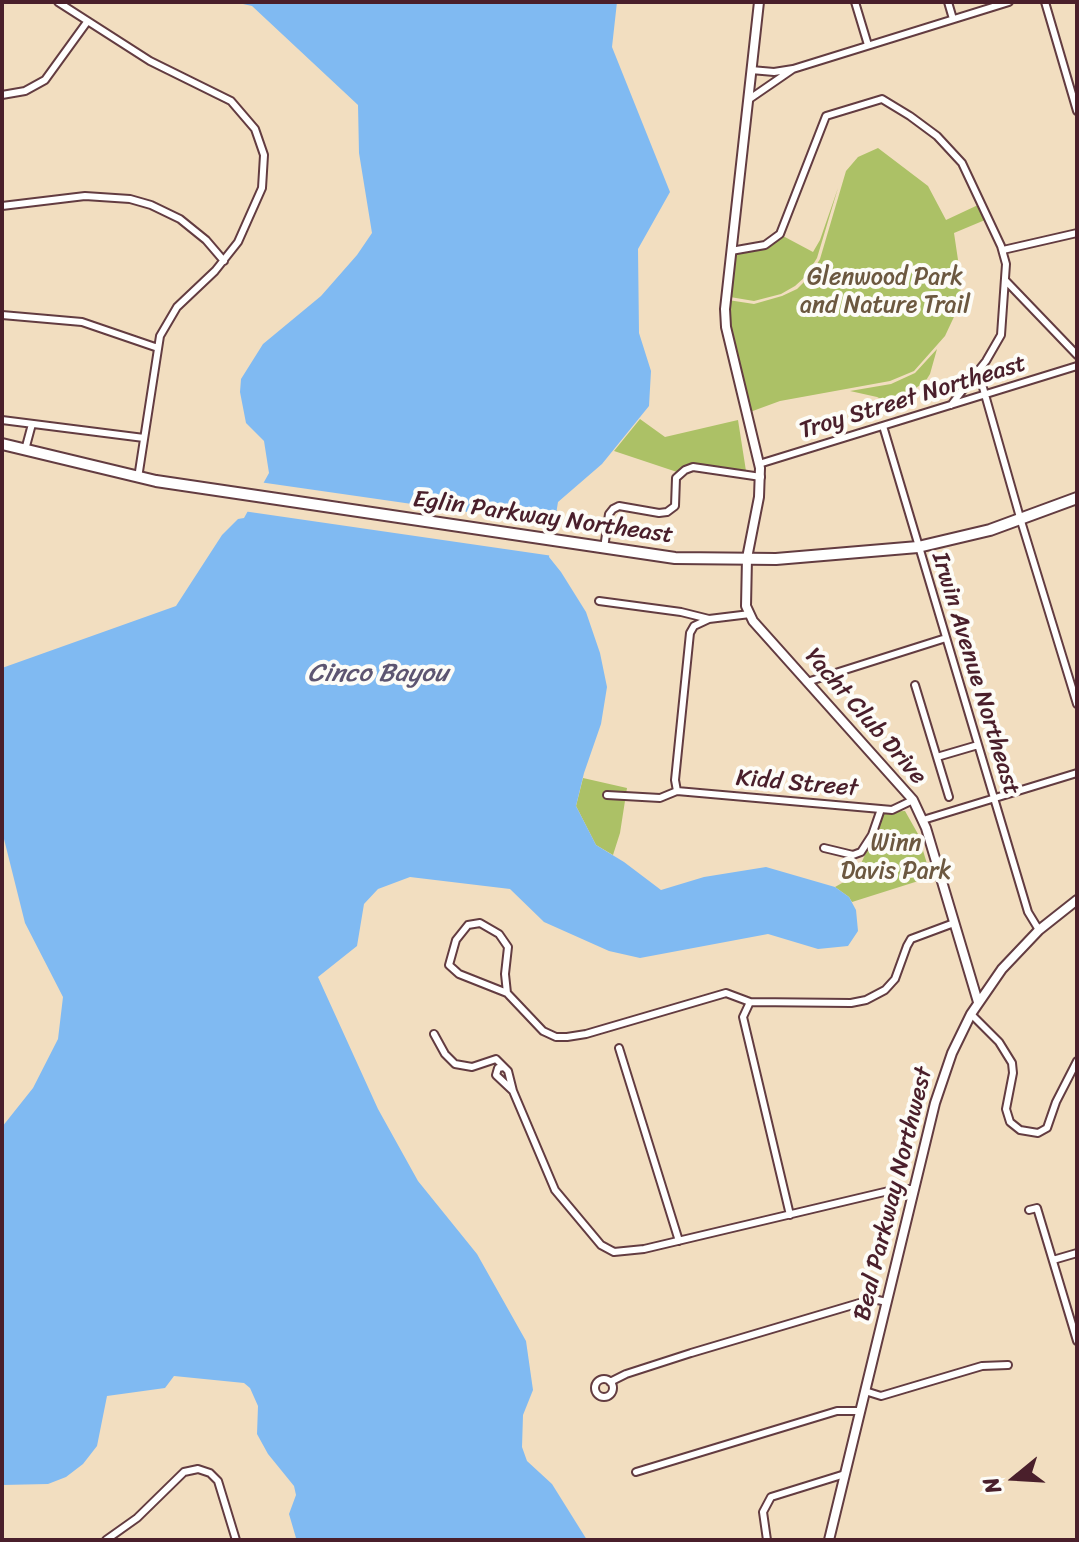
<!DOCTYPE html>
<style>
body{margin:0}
#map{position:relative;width:1079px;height:1542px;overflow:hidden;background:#f2dec0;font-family:Sriracha,sans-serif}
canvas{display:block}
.frame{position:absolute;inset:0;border:4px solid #4a1f2b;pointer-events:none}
.north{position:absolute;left:975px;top:1438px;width:80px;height:80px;-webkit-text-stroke:6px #fdfcf7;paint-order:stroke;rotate:252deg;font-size:22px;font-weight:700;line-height:32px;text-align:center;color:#4a1f2b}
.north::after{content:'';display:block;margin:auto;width:28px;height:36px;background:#4a1f2b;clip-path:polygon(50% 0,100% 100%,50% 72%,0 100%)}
</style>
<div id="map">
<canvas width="1079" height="1542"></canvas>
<div class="frame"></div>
<div class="north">N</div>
</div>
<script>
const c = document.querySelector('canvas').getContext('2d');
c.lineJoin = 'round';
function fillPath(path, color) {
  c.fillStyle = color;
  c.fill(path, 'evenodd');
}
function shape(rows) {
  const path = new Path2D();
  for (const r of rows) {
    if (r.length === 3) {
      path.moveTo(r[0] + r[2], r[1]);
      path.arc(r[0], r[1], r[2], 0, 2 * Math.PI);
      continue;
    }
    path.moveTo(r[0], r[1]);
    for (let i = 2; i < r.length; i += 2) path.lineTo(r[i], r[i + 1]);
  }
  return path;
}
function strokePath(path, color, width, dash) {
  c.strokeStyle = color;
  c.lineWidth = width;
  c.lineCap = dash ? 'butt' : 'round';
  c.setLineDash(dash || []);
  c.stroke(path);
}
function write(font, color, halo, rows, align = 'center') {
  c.font = font + ' Sriracha,sans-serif';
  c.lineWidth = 8;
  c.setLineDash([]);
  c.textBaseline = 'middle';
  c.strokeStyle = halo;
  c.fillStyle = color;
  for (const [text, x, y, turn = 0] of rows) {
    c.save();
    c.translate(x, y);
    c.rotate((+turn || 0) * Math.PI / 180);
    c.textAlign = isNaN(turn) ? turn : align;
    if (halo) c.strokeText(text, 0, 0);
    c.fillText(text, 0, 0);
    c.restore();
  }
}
fillPath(shape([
 [878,148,928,186,946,220,978,205,985,220,954,233,961,280,960,304,945,336,914,371,890,381,780,401,750,412,728,318,728,300,754,304,782,296,797,289,809,277,820,259,846,171,858,157],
 [838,188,817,258,806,276,795,286,781,294,754,301,730,297,735,254,770,246,783,236,813,252,820,240],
 [937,349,930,374,925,382,891,404,877,397,850,391,891,384,915,373],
 [640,419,665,437,738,420,746,471,693,466,677,472,614,451],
 [583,778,627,788,620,833,613,855,596,845,576,806],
 [905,811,918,834,931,877,852,902,849,897,835,887,856,875,884,812]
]), '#acc166');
fillPath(shape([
 [234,2,617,2,612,47,670,192,638,249,639,333,651,371,649,406,602,464,558,502,549,557,561,572,586,612,600,653,607,687,601,724,584,773,576,806,596,845,624,862,661,890,704,877,766,867,835,887,849,897,856,910,858,931,848,946,818,949,768,934,640,958,609,951,544,922,510,889,410,877,378,889,364,904,357,946,318,977,378,1109,418,1181,477,1254,526,1341,533,1390,523,1415,522,1447,527,1461,552,1484,587,1540,300,1540,296,1538,289,1514,296,1495,294,1486,268,1454,257,1434,258,1406,250,1388,244,1383,174,1376,165,1388,107,1396,97,1446,83,1464,66,1477,48,1484,2,1485,2,1127,33,1088,58,1039,63,997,25,923,2,831,2,668,176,606,222,535,238,519,244,518,269,473,264,441,246,423,240,392,241,379,263,344,321,296,357,255,372,233,359,153,358,105,252,6]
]), '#80baf2');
fillPath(shape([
 [259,482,558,525,553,556,243,511]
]), '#f2dec0');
const street = shape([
 [58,2,150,61,231,101,255,129,264,155,262,188,238,242,215,271,177,307,160,336,138,478],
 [855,2,868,45],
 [948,2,953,19],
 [1045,2,1077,111],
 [793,69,1009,2],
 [2,95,25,91,45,80,87,22],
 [748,100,793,69,774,72,751,70],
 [2,206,85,196,130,199,151,205,180,219,206,240,224,261],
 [1003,250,1077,233],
 [731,251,765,245,780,234,826,116,882,99,910,116,937,136,962,163,1001,246,1006,264,1001,335,986,361,951,405],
 [1006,281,1077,355],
 [2,315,82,322,158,348],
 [978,370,1021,521,1077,704],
 [2,420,144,438],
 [883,426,1028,912,1039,930],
 [25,450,32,424],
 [759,464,1077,366],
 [604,548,609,514,613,509,619,506,659,513,667,512,675,506,676,478,685,470,693,467,761,477],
 [599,601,681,612,709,619,750,614],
 [807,682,946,638],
 [915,685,949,797],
 [937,757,978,745],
 [677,791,892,810,913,800],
 [677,791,675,780,690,633,694,626,709,619],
 [607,795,660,798,677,791],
 [923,820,1077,773],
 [824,848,853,855,861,852,872,835,881,809],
 [507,993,459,974,449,965,456,940,468,925,480,923,499,934,508,947,505,974,507,993,543,1031,556,1037,567,1037,586,1034,726,993,750,1002,851,1003,866,1000,885,990,895,979,907,946,911,939,954,923],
 [750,1002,743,1017,790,1215],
 [971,1014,999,1042,1012,1063,1013,1073,1006,1109,1010,1122,1020,1130,1038,1133,1047,1128,1056,1102,1077,1061],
 [434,1034,445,1054,455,1064,472,1067,496,1059,504,1067],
 [619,1048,679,1241],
 [513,1091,508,1071,504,1067,498,1068,496,1075,513,1091,555,1190,601,1245,614,1252,644,1249,897,1189,914,1189],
 [1029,1210,1037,1208,1077,1341],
 [1053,1260,1077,1253],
 [604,1388,9],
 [610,1382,626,1374,691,1353,873,1299,887,1302],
 [865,1391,881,1396,982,1366,1008,1365],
 [636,1472,837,1411,860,1411],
 [106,1540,137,1518,184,1472,198,1469,210,1473,218,1481,236,1540],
 [767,1540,763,1512,771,1497,845,1474]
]);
const secondary = shape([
 [759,2,725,309,726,327,760,468,759,497,747,558,746,606,753,621,913,800,926,828,978,1002],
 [829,1540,935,1103,952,1053,971,1014,1002,969,1039,930,1077,900]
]);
const highway = shape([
 [2,444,156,481,675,558,776,559,918,547,990,530,1077,498]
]);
strokePath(street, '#633c41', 10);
strokePath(secondary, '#633c41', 12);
strokePath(highway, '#633c41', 14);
strokePath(street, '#fff', 6);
strokePath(secondary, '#fff', 8);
strokePath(highway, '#fff', 10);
write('24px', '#6c5840', '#fdfcf7', [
 ["Glenwood Park",885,278],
 ["and Nature Trail",885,306],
 ["Winn",896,844],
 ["Davis Park",896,872]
]);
write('24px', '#4a1f2b', '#fdfcf7', [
 ["Troy Street Northeast",913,398,-17],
 ["Eglin Parkway Northeast",543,518,8],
 ["Irwin Avenue Northeast",975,674,73],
 ["Yacht Club Drive",865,717,49],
 ["Kidd Street",797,784,5],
 ["Beal Parkway Northwest",894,1194,-76]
]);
write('italic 26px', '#5d5571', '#fdfcf7', [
 ["Cinco Bayou",378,674]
]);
</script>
